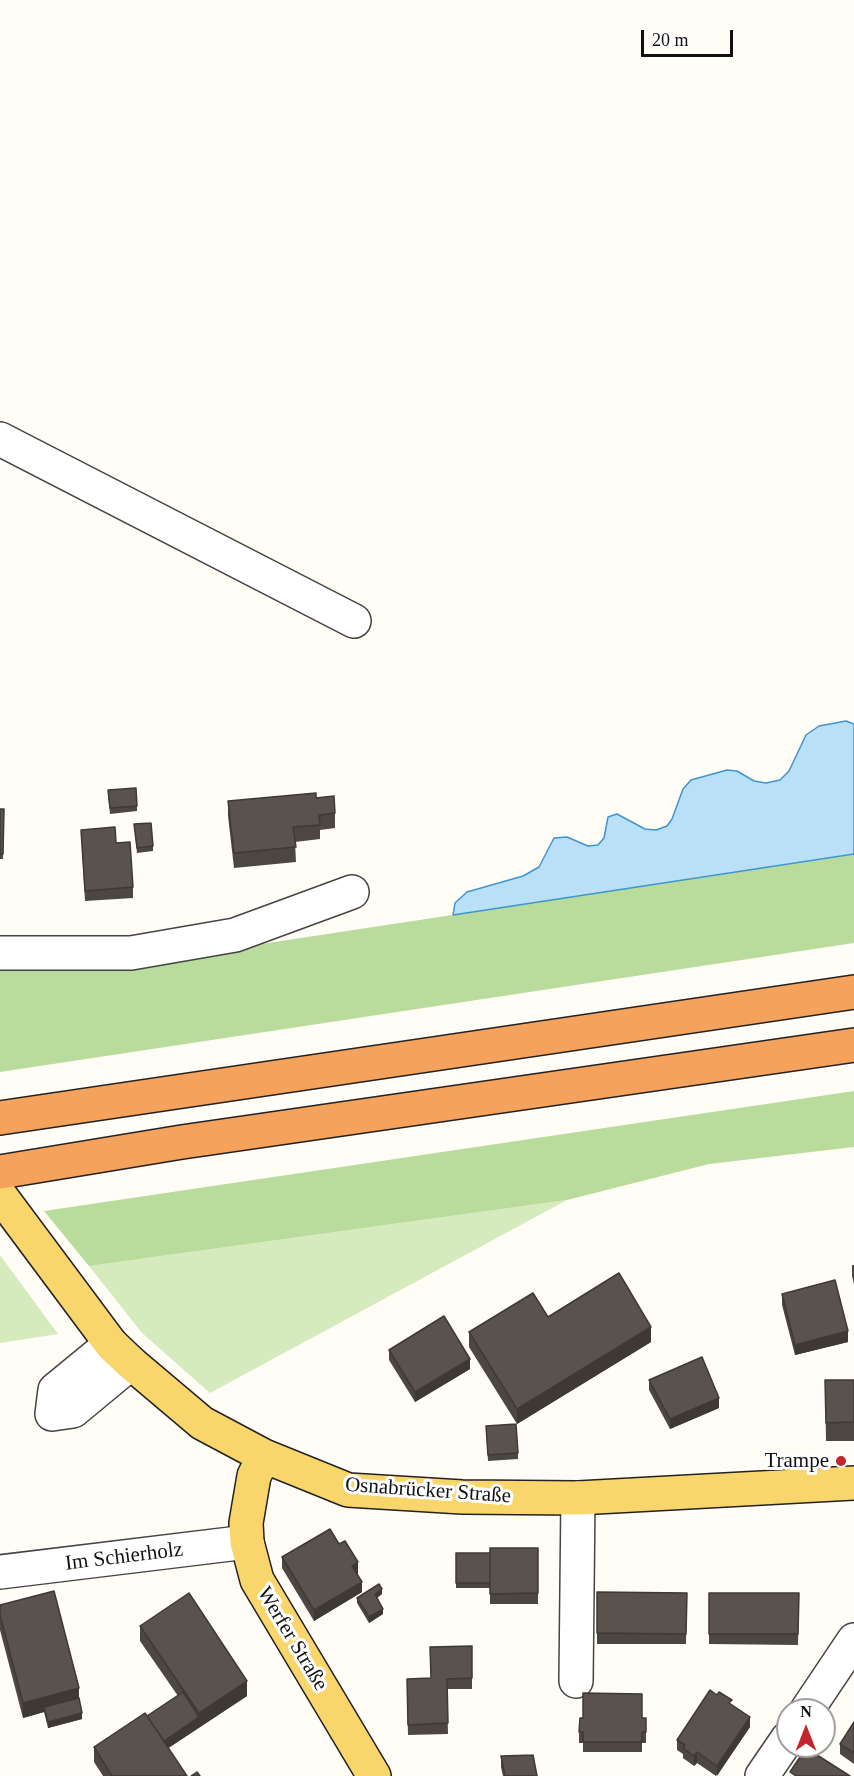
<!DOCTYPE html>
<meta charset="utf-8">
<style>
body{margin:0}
#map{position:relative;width:854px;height:1776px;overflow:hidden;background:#fffdf5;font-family:"Times New Roman",serif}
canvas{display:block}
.north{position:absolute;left:776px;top:1698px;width:60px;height:60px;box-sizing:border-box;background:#fff;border:2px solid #a0a0a0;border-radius:50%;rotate:0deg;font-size:16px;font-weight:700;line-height:24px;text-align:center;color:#111}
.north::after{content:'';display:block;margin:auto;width:21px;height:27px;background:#c4262e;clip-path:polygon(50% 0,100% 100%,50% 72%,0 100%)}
.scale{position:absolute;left:641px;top:30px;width:92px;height:27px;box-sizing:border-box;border:3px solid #111;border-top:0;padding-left:8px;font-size:18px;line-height:21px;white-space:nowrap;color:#111;-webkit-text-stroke:4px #fff;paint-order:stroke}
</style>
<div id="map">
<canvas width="854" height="1776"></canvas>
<div class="north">N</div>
<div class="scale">20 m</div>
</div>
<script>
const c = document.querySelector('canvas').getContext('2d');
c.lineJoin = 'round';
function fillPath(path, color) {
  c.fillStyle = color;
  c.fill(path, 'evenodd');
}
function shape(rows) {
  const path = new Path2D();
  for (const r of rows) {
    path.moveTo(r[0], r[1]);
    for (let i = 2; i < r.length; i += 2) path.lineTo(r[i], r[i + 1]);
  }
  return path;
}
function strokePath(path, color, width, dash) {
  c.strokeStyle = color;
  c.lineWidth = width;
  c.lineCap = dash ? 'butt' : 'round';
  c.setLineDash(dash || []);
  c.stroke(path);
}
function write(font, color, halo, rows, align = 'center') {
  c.font = font + ' "Times New Roman",serif';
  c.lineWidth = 6;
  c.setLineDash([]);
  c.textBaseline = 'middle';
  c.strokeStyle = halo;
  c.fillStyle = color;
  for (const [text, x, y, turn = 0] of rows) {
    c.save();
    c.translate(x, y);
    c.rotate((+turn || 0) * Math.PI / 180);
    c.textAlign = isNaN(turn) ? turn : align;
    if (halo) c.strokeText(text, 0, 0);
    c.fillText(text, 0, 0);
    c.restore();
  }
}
fillPath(shape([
 [567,1200,210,1393,142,1333,89,1266],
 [0,1255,58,1334,0,1343]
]), '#d5ebbd');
fillPath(shape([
 [854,854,854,943,0,1072,0,966,235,948],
 [854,1091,854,1147,709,1164,567,1200,89,1266,44,1211]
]), '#b9dc9c');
const water = shape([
 [846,721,854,724,854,854,453,915,455,903,467,892,523,876,539,867,554,838,567,837,588,846,598,845,604,838,608,817,617,814,645,829,656,830,667,826,672,819,683,789,691,780,727,770,737,771,754,781,766,783,780,780,789,771,806,735,819,726,846,721]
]);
fillPath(water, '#b9e0f7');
strokePath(water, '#3f96cf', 1.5);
const minor = shape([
 [0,439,354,621],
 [0,953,131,953,235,935,352,892],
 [111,1344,55,1390,52,1414,73,1411,131,1363],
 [0,1572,247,1542],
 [576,1681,578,1498],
 [807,1710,854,1640],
 [762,1776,788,1738]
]);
const major = shape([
 [0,1195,111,1344,131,1363,202,1423,264,1456,348,1490,462,1497,578,1498,854,1483],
 [264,1456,254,1476,246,1523,247,1542,257,1580,374,1776]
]);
const highway = shape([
 [0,1118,854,992],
 [0,1172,182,1142,854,1045]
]);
strokePath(minor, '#444', 36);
strokePath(major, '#222', 36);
strokePath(highway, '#222', 36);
strokePath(minor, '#fff', 33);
strokePath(major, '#f9d66b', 33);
strokePath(highway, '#f5a25d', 33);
fillPath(shape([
 [108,795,137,806,137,811,110,814],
 [316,798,335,813,335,828,320,830,320,839,295,842,296,862,234,868,228,816,228,801],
 [0,809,4,809,3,859,0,859],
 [134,824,153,846,153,851,137,853],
 [81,830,116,843,133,887,133,898,85,901],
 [852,1265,854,1265,854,1284,852,1276],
 [782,1294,848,1342,795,1355,782,1305],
 [548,1317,651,1342,517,1424,469,1347,469,1332],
 [389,1350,470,1369,415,1402,389,1360],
 [649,1380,719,1408,670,1429,649,1390],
 [825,1380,854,1380,854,1441,826,1441],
 [486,1426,518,1453,518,1459,488,1461],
 [339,1544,358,1573,357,1574,362,1592,314,1621,282,1568,282,1557],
 [538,1548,538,1604,490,1604,490,1558,490,1588,456,1588,456,1553,490,1553],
 [597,1592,687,1593,686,1644,597,1644],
 [709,1593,799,1593,798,1645,709,1644],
 [382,1594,377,1598,383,1614,369,1623,357,1603,357,1598],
 [0,1605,79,1698,82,1719,48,1728,44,1712,23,1718,0,1630],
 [140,1626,247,1696,168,1748,187,1776,103,1776,94,1762,94,1747,147,1716,178,1696,140,1641],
 [472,1646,472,1689,447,1689,448,1734,408,1735,407,1679,431,1678],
 [732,1705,750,1727,716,1776,697,1763,694,1766,683,1758,683,1754,677,1750,677,1740],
 [642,1718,646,1718,646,1743,642,1743,642,1752,583,1752,583,1743,579,1743,579,1732],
 [854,1722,854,1764,840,1754,840,1744],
 [501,1756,537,1776,503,1776,501,1767]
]), '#4d4742');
fillPath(shape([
 [651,1327,651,1342,517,1424,517,1409],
 [848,1331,848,1342,795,1355,795,1345],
 [470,1359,470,1369,415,1402,415,1392],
 [719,1398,719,1408,670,1429,670,1419],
 [358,1562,358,1573,352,1577,352,1566],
 [362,1582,362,1592,314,1621,314,1610],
 [382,1589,382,1594,375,1599,375,1594],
 [383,1609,383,1614,369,1623,369,1617],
 [247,1681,247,1696,161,1753,161,1743,199,1717,199,1713],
 [79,1688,79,1703,44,1707,44,1712,23,1718,23,1703],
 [82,1713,82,1719,48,1728,48,1722],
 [750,1717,750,1727,717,1776,717,1766],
 [697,1752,697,1763,694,1766,694,1756]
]), '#3f3936');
const building = shape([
 [136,788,137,806,110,808,108,790,136,788],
 [316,793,316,798,334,796,335,813,319,815,320,825,293,827,296,847,234,853,228,801,316,793],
 [0,809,4,809,3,854,0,854,0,809],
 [151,823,153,846,137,848,134,824,151,823],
 [115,827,116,843,130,842,133,887,85,891,81,830,115,827],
 [619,1273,651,1327,517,1409,469,1332,533,1293,548,1317,619,1273],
 [835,1280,848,1331,795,1345,782,1294,835,1280],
 [444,1316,470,1359,415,1392,389,1350,444,1316],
 [702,1357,719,1398,670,1419,649,1380,702,1357],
 [825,1380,854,1380,854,1422,826,1423,825,1380],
 [516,1424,518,1453,488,1455,486,1426,516,1424],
 [330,1529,339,1544,345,1541,358,1562,352,1566,362,1582,314,1610,282,1557,330,1529],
 [490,1548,538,1548,538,1593,490,1594,490,1548],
 [456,1553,490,1553,490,1583,456,1583,456,1553],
 [379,1584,382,1589,375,1594,383,1609,369,1617,357,1598,379,1584],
 [54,1591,79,1688,23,1703,0,1615,0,1605,54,1591],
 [597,1592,687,1593,686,1634,597,1633,597,1592],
 [189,1593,247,1681,199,1713,140,1626,189,1593],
 [709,1593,799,1593,798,1634,709,1634,709,1593],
 [472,1646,472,1678,447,1679,448,1723,408,1725,407,1679,431,1678,430,1647,472,1646],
 [710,1690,717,1695,719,1692,732,1700,729,1703,750,1717,717,1766,697,1752,694,1756,683,1748,685,1745,677,1740,710,1690],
 [183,1692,199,1717,164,1741,147,1716,183,1692],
 [583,1693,642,1694,642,1718,646,1718,646,1732,642,1732,642,1742,583,1742,583,1732,579,1732,580,1718,583,1718,583,1693],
 [79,1698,82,1713,48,1722,44,1707,79,1698],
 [145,1713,187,1776,112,1776,94,1747,145,1713],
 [854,1722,854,1753,840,1744,854,1722],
 [806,1748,850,1776,796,1776,790,1772,806,1748],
 [533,1755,537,1776,505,1776,501,1756,533,1755],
 [197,1772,200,1776,191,1776,197,1772]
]);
fillPath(building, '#5a524d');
strokePath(building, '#3f3936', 1.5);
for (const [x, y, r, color] of [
 [841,1461,6,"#c4262e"]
]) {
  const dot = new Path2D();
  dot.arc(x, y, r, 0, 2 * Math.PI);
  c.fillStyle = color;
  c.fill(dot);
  strokePath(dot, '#fff', 2);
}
write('21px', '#111', '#fff', [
 ["Trampe",829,1461]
], 'right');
write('21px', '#111', '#fff', [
 ["Osnabrücker Straße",428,1491,4],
 ["Im Schierholz",124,1557,-7],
 ["Werfer Straße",292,1639,59]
]);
</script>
